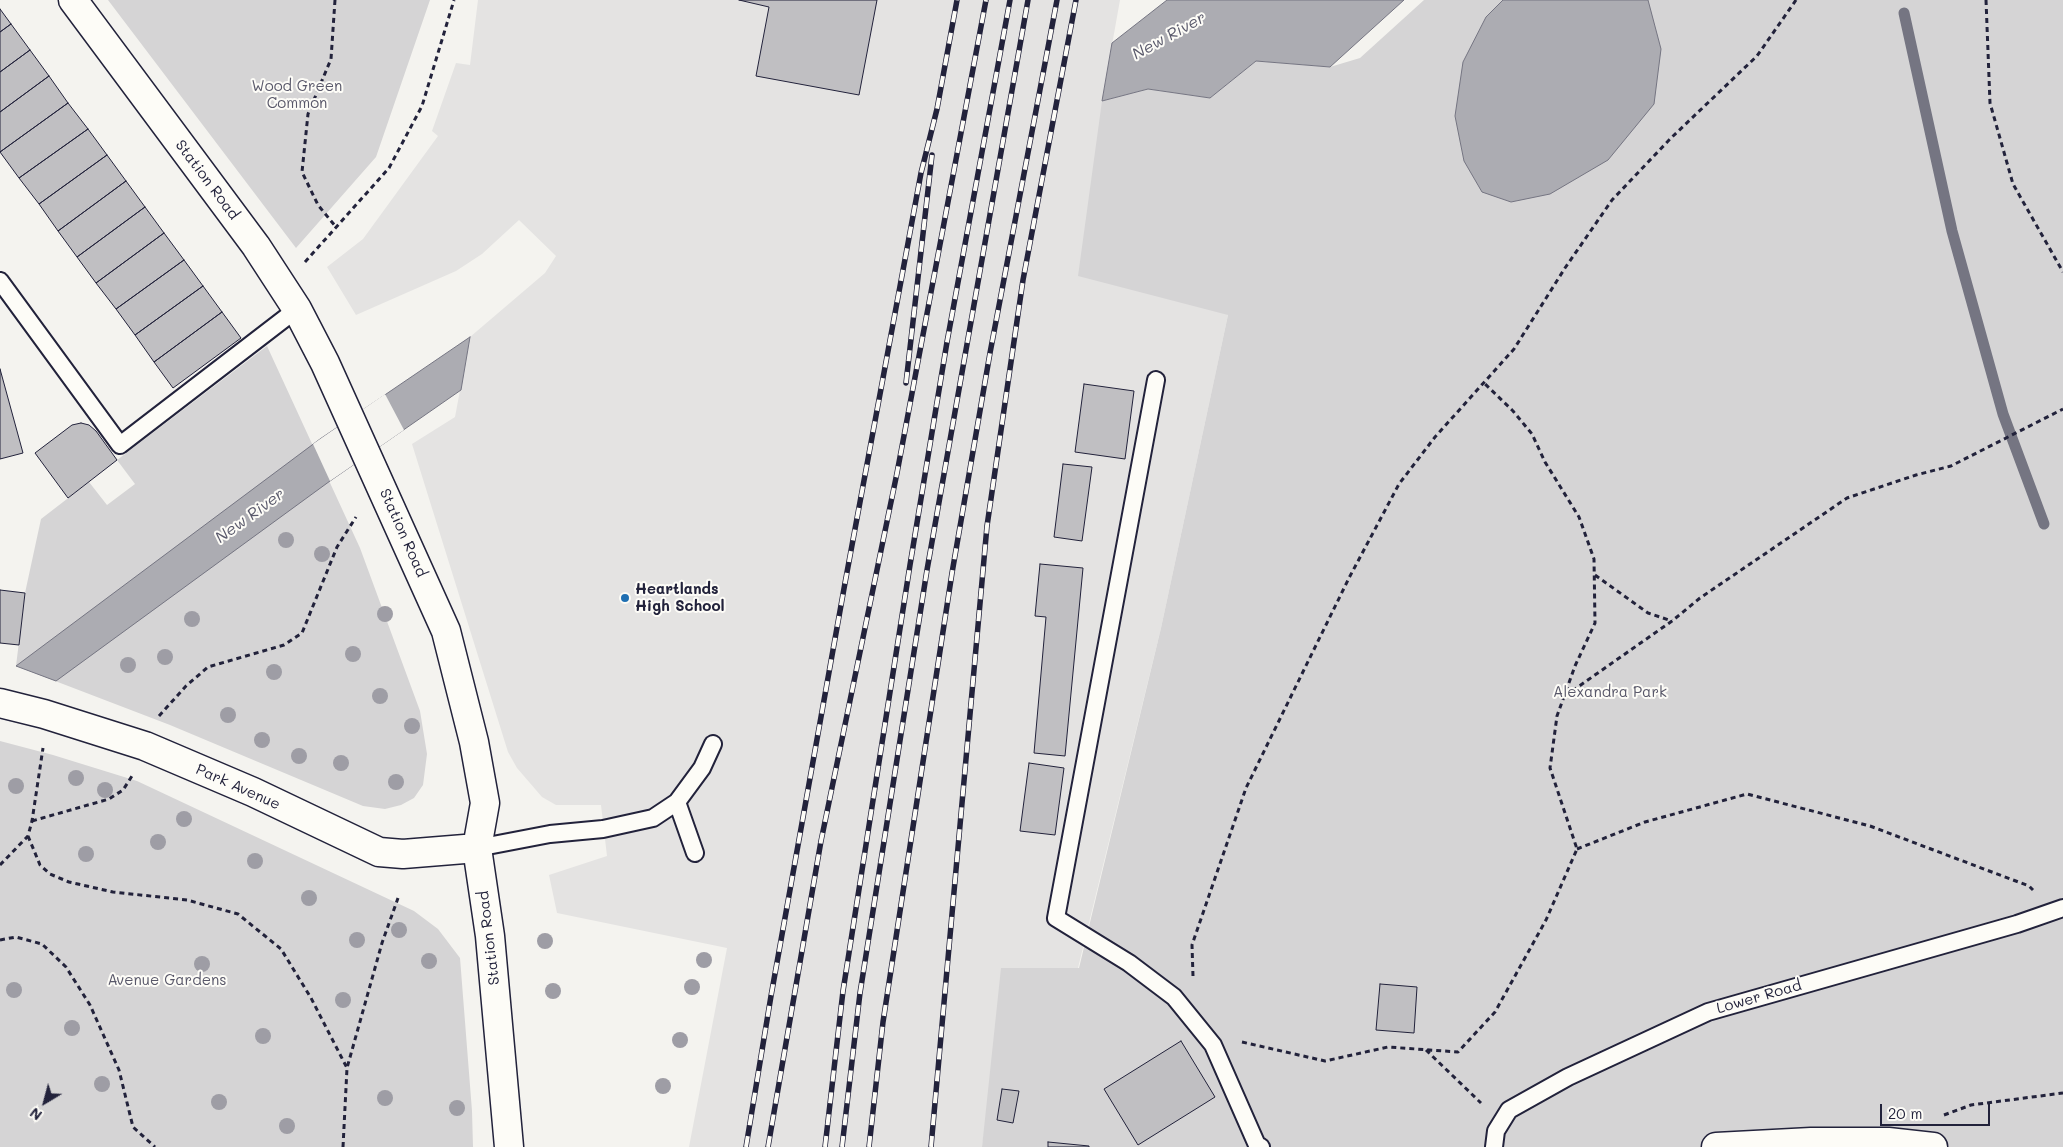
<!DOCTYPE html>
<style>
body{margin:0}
#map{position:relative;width:2063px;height:1147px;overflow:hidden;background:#f4f3ef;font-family:Mali,sans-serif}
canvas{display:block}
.north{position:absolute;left:20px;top:1077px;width:50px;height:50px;-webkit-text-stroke:4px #fdfcf7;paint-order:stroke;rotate:217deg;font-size:14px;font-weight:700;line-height:20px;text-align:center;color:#22223b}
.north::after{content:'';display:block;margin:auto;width:18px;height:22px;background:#22223b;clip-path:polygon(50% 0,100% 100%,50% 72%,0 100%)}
.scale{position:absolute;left:1880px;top:1104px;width:110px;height:22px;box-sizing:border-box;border:2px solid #22223b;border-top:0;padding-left:6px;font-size:15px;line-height:18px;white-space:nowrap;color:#22223b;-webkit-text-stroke:4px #fdfcf7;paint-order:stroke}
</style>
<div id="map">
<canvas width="2063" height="1147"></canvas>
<div class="north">N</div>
<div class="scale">20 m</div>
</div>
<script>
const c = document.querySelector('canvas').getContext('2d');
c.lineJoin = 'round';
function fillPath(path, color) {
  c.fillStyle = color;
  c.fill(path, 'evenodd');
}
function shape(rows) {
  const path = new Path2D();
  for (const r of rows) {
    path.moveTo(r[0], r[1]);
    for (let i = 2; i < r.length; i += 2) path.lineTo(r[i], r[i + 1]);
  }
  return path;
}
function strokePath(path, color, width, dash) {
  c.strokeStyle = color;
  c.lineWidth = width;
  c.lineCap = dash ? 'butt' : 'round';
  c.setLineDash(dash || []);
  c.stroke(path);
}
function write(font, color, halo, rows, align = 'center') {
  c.font = font + ' Mali,sans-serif';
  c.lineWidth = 4;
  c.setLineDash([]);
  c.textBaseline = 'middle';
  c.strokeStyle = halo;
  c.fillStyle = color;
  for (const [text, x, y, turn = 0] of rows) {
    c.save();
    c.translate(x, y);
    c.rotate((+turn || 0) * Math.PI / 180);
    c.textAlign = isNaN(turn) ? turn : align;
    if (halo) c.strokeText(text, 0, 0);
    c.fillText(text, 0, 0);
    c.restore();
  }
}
fillPath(shape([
 [478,0,1120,0,1102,101,1228,315,1161,628,1078,968,986,1121,982,1147,689,1147,727,948,557,913,549,875,607,856,601,805,556,805,542,797,517,768,508,752,412,444,455,417,470,337,545,273,556,256,519,220,482,254,456,271,356,315,327,267,363,239,438,136,432,131,456,63,470,65]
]), '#e4e3e2');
fillPath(shape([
 [108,0,430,0,376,157,296,248],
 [1424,0,2063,0,2063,1147,982,1147,1001,968,1079,968,1161,628,1228,315,1078,276,1102,101,1148,89,1210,98,1256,61,1330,67,1360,58],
 [267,346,360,548,420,711,427,754,423,785,414,798,401,805,385,809,363,806,170,725,16,666,25,593,41,519,89,482,107,505,135,484,117,460],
 [0,741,53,755,137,781,414,911,438,929,460,958,472,1111,473,1147,0,1147]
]), '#d5d4d5');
const water = shape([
 [1167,0,1404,0,1330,67,1256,61,1210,98,1148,89,1102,101,1112,43,1167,0],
 [1503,0,1648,0,1661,49,1654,104,1608,160,1550,194,1511,202,1482,192,1464,161,1455,116,1463,62,1486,17,1503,0],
 [470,337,461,390,330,481,56,681,16,666,320,439,470,337]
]);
fillPath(water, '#acacb2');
strokePath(water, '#757582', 1);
fillPath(shape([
 [385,394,404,430,330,481,313,444]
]), '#f4f3ef');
strokePath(shape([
 [1904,13,1952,231,2003,414,2044,524]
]), '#757582', 11);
const building = shape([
 [739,0,877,0,859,95,756,76,769,7,739,0],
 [0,9,11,24,0,32,0,9],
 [11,24,30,50,0,72,0,32,11,24],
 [30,50,49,76,0,112,0,72,30,50],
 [49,76,68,103,0,152,0,112,49,76],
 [68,103,88,129,19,178,0,152,68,103],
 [88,129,107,155,39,204,19,178,88,129],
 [107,155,126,181,58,231,39,204,107,155],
 [126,181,145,207,77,257,58,231,126,181],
 [145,207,164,233,96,283,77,257,145,207],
 [164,233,184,260,116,309,96,283,164,233],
 [184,260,203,286,135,335,116,309,184,260],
 [203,286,222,312,154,362,135,335,203,286],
 [222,312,241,338,173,388,154,362,222,312],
 [0,369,23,453,0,459,0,369],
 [1084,384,1134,391,1125,459,1075,452,1084,384],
 [81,423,89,425,96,431,117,460,68,498,35,453,72,425,81,423],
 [1063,464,1092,467,1082,541,1054,537,1063,464],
 [1040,564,1083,568,1065,756,1034,753,1046,617,1035,616,1040,564],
 [0,590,25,593,19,645,0,643,0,590],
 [1029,763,1064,768,1055,835,1020,831,1029,763],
 [1380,984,1417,987,1414,1033,1376,1030,1380,984],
 [1181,1041,1215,1097,1138,1145,1104,1089,1181,1041],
 [1002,1089,1019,1091,1013,1123,997,1120,1002,1089],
 [1048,1142,1089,1146,1089,1147,1048,1147,1048,1142]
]);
fillPath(building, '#c0bfc2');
strokePath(building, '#22223b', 1);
const service = shape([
 [0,281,120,445,297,309],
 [1156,380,1056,918,1129,963,1174,997,1213,1045,1257,1145,1261,1147],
 [677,802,695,853],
 [477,848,550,834,603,829,653,818,677,802,702,768,713,744],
 [1494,1147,1496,1131,1509,1110,1568,1077,1708,1012,2017,924,2063,908]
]);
const tertiary = shape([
 [477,848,490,936,509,1147],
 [1716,1147,1811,1142,1888,1142,1933,1147]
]);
const secondary = shape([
 [0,703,44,714,145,746,253,792,379,852,403,854,477,848,485,803,474,742,446,631,325,363,297,309,256,246,73,0]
]);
strokePath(service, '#22223b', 20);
strokePath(tertiary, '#22223b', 31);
strokePath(secondary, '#22223b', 31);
strokePath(shape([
 [335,0,331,59,308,114,302,172,318,205,336,227],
 [1986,0,1990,103,2013,184,2063,272],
 [305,262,389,168,422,106,454,0],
 [1595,575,1648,613,1672,621],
 [1565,696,1672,621,1700,598,1847,498,1916,475,1951,466,2063,409],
 [159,716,186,686,208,667,284,645,302,633,337,547,356,517],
 [32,821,109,799,123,790,132,776],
 [28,836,40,865,50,874,69,882,113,892,187,900,238,914,281,949,311,998,347,1068],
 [1577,849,1645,822,1747,794,1870,826,2029,886,2033,890],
 [0,865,28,836,32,821,43,748],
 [0,940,16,937,42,944,66,967,90,1005,119,1070,133,1127,155,1147],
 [1193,976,1192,945,1246,788,1349,578,1399,484,1435,437,1514,349,1565,268,1612,200,1671,138,1757,56,1796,0],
 [1242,1042,1325,1061,1388,1047,1458,1052,1495,1012,1546,920,1577,849,1550,768,1557,716,1575,666,1595,623,1594,559,1579,517,1545,462,1532,434,1513,411,1484,383],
 [1426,1050,1481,1103],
 [1944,1115,1971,1105,2063,1093],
 [343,1147,347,1068,382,943,398,898]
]), '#22223b', 3, [5, 4]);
strokePath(service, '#fdfcf7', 16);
strokePath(tertiary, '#fdfcf7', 28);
strokePath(secondary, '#fdfcf7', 28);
const rail = shape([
 [906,383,932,155],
 [746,1147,771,996,845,583,921,173,937,109,957,0],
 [768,1147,821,841,897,473,986,0],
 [825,1147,843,991,910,565,947,342,1010,0],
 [842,1147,860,993,927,570,1028,0],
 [869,1147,883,1022,952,573,990,353,1057,0],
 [931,1147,987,526,1023,280,1076,0]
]);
strokePath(rail, '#22223b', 5.5);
strokePath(rail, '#fdfcf7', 4, [11]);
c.fillStyle = '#9e9da5';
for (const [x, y] of [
 [286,540],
 [322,554],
 [385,614],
 [192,619],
 [353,654],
 [165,657],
 [128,665],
 [274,672],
 [380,696],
 [228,715],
 [412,726],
 [262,740],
 [299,756],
 [341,763],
 [76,778],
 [396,782],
 [16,786],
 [105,790],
 [184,819],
 [158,842],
 [86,854],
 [255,861],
 [309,898],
 [399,930],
 [357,940],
 [545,941],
 [704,960],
 [429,961],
 [202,964],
 [692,987],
 [14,990],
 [553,991],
 [343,1000],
 [72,1028],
 [263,1036],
 [680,1040],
 [102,1084],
 [663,1086],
 [385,1098],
 [219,1102],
 [457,1108],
 [287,1126]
]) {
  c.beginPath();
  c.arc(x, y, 8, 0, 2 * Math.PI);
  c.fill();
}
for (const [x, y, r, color] of [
 [625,598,5,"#1f6fb2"]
]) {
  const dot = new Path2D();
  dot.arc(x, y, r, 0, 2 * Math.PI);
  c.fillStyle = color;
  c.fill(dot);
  strokePath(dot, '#fdfcf7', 2);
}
write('15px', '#585769', '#fdfcf7', [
 ["Wood Green",297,86],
 ["Common",297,103],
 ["Alexandra Park",1610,692],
 ["Avenue Gardens",167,980]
]);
write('15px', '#22223b', '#fdfcf7', [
 ["Station Road",207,180,53],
 ["Station Road",403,533,66],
 ["Park Avenue",238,787,24],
 ["Station Road",489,938,-97],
 ["Lower Road",1759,997,-16]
]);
write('bold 15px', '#22223b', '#fdfcf7', [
 ["Heartlands",635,589],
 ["High School",635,606]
], 'left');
write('italic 16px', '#59596b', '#fdfcf7', [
 ["New River",1169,36,-29],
 ["New River",250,516,-36]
]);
</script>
